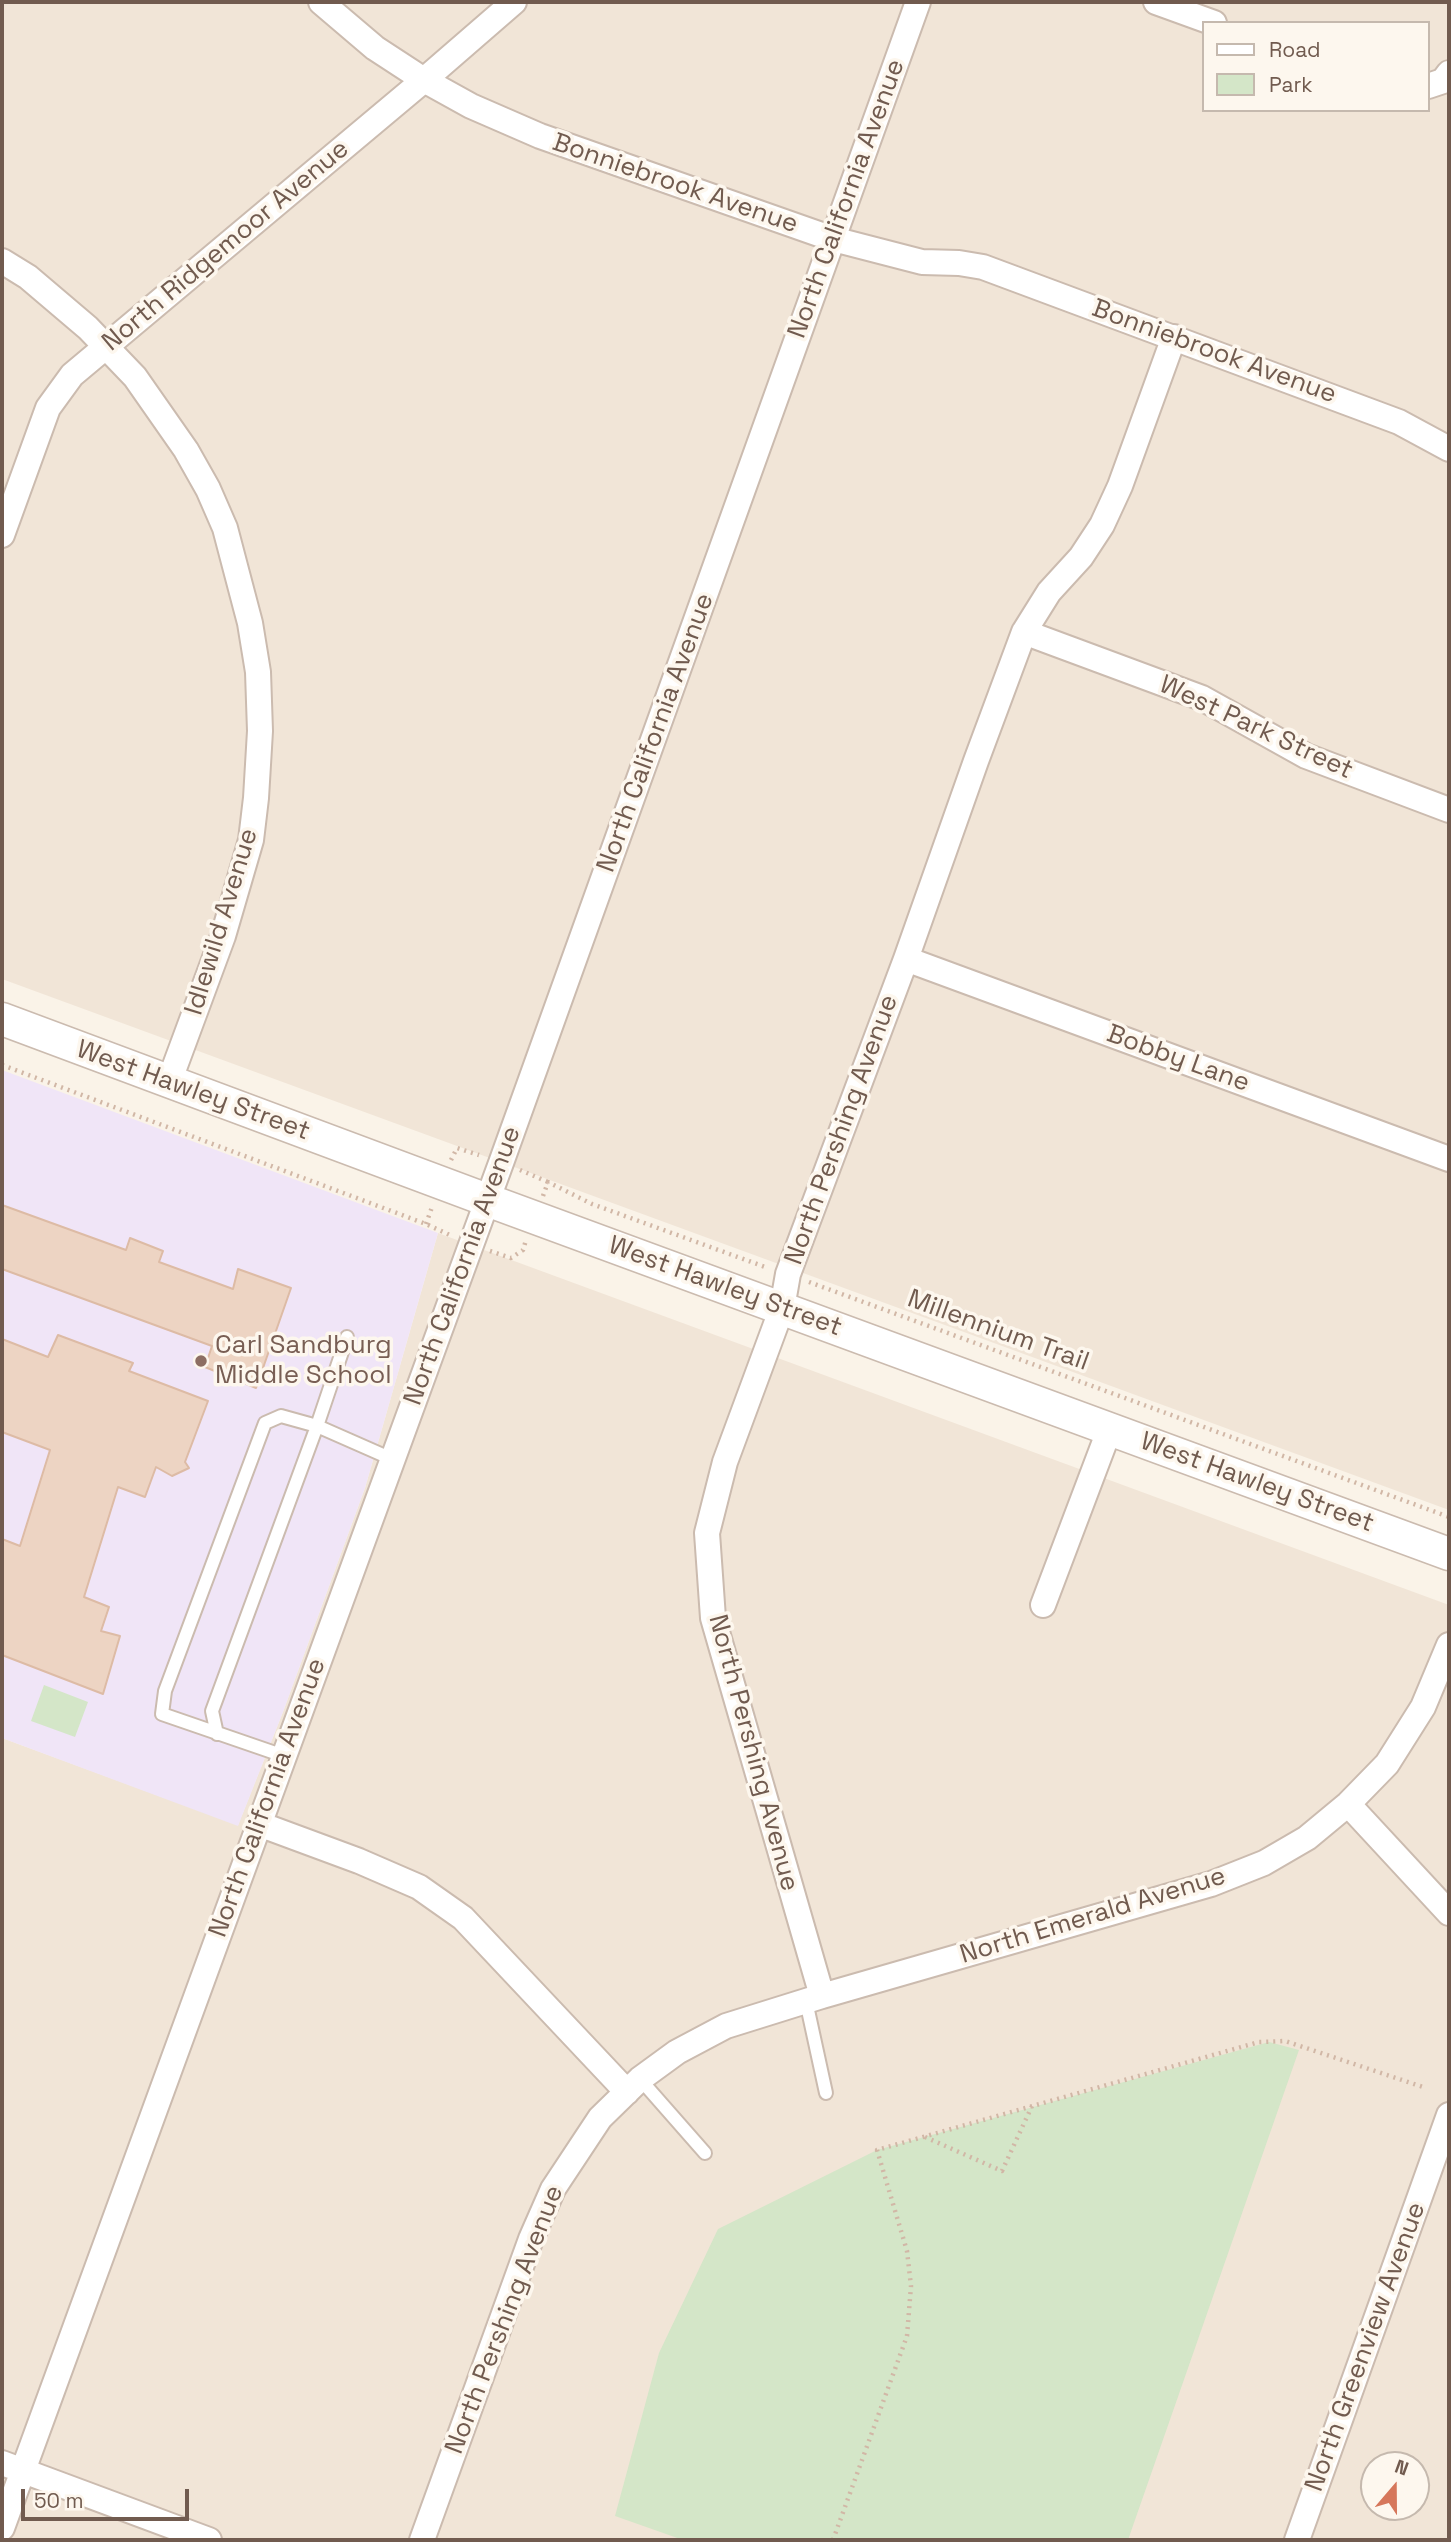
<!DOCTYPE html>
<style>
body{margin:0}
#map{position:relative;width:1451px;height:2542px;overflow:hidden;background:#faf3e8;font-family:"Space Grotesk",sans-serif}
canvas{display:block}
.frame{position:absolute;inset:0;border:4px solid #715b4f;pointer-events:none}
.legend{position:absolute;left:1202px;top:21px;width:228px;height:91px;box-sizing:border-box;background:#fdf7ee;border:2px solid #c5b9ae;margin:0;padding:9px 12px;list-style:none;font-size:21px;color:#715b4f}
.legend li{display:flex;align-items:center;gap:14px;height:35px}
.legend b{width:35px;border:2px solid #c5b9ae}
.north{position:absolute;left:1360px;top:2451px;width:70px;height:70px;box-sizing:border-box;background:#fdf7ee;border:2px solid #c5b9ae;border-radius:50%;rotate:20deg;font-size:19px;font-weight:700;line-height:28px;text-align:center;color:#715b4f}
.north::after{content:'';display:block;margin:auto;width:24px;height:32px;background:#d6775b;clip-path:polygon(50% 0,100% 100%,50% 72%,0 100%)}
.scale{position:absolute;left:21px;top:2489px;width:168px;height:32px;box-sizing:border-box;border:4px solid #715b4f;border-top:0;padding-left:9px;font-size:21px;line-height:24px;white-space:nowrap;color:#715b4f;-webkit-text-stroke:5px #fdf7ee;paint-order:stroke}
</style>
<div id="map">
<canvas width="1451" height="2542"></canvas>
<div class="frame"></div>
<ul class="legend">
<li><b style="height:9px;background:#fff"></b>Road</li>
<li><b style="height:19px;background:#d4e6c8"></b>Park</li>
</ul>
<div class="north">N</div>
<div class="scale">50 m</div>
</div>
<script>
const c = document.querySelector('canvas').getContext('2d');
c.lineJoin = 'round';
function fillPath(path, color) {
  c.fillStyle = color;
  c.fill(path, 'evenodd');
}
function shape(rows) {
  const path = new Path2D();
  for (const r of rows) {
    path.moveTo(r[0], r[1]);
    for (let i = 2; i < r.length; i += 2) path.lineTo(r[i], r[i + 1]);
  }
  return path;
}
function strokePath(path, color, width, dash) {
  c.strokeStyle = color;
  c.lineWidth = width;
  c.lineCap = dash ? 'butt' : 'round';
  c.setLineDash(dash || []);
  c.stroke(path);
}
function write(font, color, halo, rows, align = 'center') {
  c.font = font + ' "Space Grotesk",sans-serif';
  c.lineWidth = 7;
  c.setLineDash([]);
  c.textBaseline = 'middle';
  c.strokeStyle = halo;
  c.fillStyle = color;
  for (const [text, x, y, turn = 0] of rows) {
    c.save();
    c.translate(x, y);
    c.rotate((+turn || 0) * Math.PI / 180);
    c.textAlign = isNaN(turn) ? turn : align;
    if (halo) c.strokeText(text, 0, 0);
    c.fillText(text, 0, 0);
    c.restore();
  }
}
fillPath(shape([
 [2,2,1449,2,1449,1510,2,979],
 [1204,23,1428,23,1428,110,1204,110],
 [438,1233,1449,1605,1449,2540,2,2540,2,1738,238,1825,283,1712,365,1488],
 [1374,2465,1416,2465,1416,2507,1374,2507]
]), '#f1e5d7');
fillPath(shape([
 [2,1070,438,1233,365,1488,283,1712,238,1826,2,1738]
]), '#f0e5f7');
fillPath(shape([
 [44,1685,88,1702,75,1737,31,1721],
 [1269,2042,1299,2050,1128,2540,683,2540,615,2516,659,2353,718,2229,877,2150]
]), '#d4e6c8');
const building = shape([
 [2,1205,126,1250,130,1238,163,1251,159,1262,233,1289,238,1269,291,1288,256,1388,205,1367,212,1346,2,1269,2,1205],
 [58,1335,133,1363,129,1371,208,1401,185,1462,189,1468,172,1476,156,1467,145,1497,118,1487,84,1597,109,1607,101,1631,120,1636,103,1694,2,1655,2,1539,20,1546,50,1450,2,1432,2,1339,48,1357,58,1335]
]);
fillPath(building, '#edd4c3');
strokePath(building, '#ddbba5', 2);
const service = shape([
 [217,1734,212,1711,317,1426,392,1459],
 [284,1756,162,1714,165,1691,265,1423,281,1416,317,1426,347,1337],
 [806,2001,826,2093],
 [640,2079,705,2153]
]);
const minor = shape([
 [321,2,375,48,424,80,471,106,540,136,833,239,922,262,959,263,983,267,1399,422,1449,449],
 [1156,2,1214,23],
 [1428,86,1443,81,1449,73],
 [2,261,28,277,88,328,135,377,186,450,208,489,225,528,250,623,258,672,260,731,256,798,251,840,223,936,169,1082],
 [2,535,48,408,72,375,424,80,514,2],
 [1024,632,1202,698,1306,756,1449,810],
 [906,959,1449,1159],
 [1043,1605,1110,1428],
 [1348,1804,1449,1913],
 [259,1824,359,1861,419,1887,463,1918,627,2092],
 [822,1996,713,1618,707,1533,725,1462,782,1308,788,1274,906,959,976,761,1024,632,1049,592,1081,557,1102,525,1120,486,1174,337],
 [2,2463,209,2540],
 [2,2528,501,1163,918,2],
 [422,2540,531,2239,553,2189,600,2118,640,2079,677,2052,726,2026,822,1996,1211,1884,1264,1863,1307,1838,1348,1804,1387,1764,1423,1707,1449,1645],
 [1297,2540,1449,2115]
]);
const tertiary = shape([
 [2,1019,487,1200,1449,1554]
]);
strokePath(service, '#cbbbaf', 16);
strokePath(minor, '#cbbbaf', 28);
strokePath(tertiary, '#cbbbaf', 35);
strokePath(shape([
 [2,1065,426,1224,452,1236],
 [451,1160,457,1148,479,1155],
 [520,1170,548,1182],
 [543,1196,548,1182,592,1204,768,1268],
 [426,1224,432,1207],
 [490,1251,511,1258,523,1250,526,1240],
 [809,1282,1449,1517],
 [925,2137,1002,2171,1032,2106],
 [833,2540,907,2336,911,2286,907,2251,877,2150,1259,2042,1285,2041,1426,2088]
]), '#d1b7a6', 4.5, [2, 5]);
strokePath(service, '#fff', 12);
strokePath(minor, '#fff', 24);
strokePath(tertiary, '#fff', 32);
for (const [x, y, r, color] of [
 [201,1361,7,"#8d6e63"]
]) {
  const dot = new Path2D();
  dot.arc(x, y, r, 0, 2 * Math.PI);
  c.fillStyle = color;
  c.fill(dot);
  strokePath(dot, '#fdf7ee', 2.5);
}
write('26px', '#715b4f', '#fdf7ee', [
 ["Bonniebrook Avenue",675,184,19],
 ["North California Avenue",847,199,-70],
 ["North Ridgemoor Avenue",226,246,-40],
 ["Bonniebrook Avenue",1214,352,20],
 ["West Park Street",1256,728,25],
 ["North California Avenue",656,733,-70],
 ["Idlewild Avenue",222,922,-73],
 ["Bobby Lane",1178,1059,20],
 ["West Hawley Street",193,1091,20],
 ["North Pershing Avenue",842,1130,-70],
 ["North California Avenue",463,1266,-70],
 ["West Hawley Street",725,1287,20],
 ["Millennium Trail",998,1331,20],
 ["West Hawley Street",1257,1483,20],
 ["North Pershing Avenue",753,1753,75],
 ["North California Avenue",268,1798,-70],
 ["North Emerald Avenue",1093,1916,-17],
 ["North Pershing Avenue",505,2320,-69],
 ["North Greenview Avenue",1366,2347,-70]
]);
write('26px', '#785e54', '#fdf7ee', [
 ["Carl Sandburg",215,1346],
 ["Middle School",215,1376]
], 'left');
</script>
